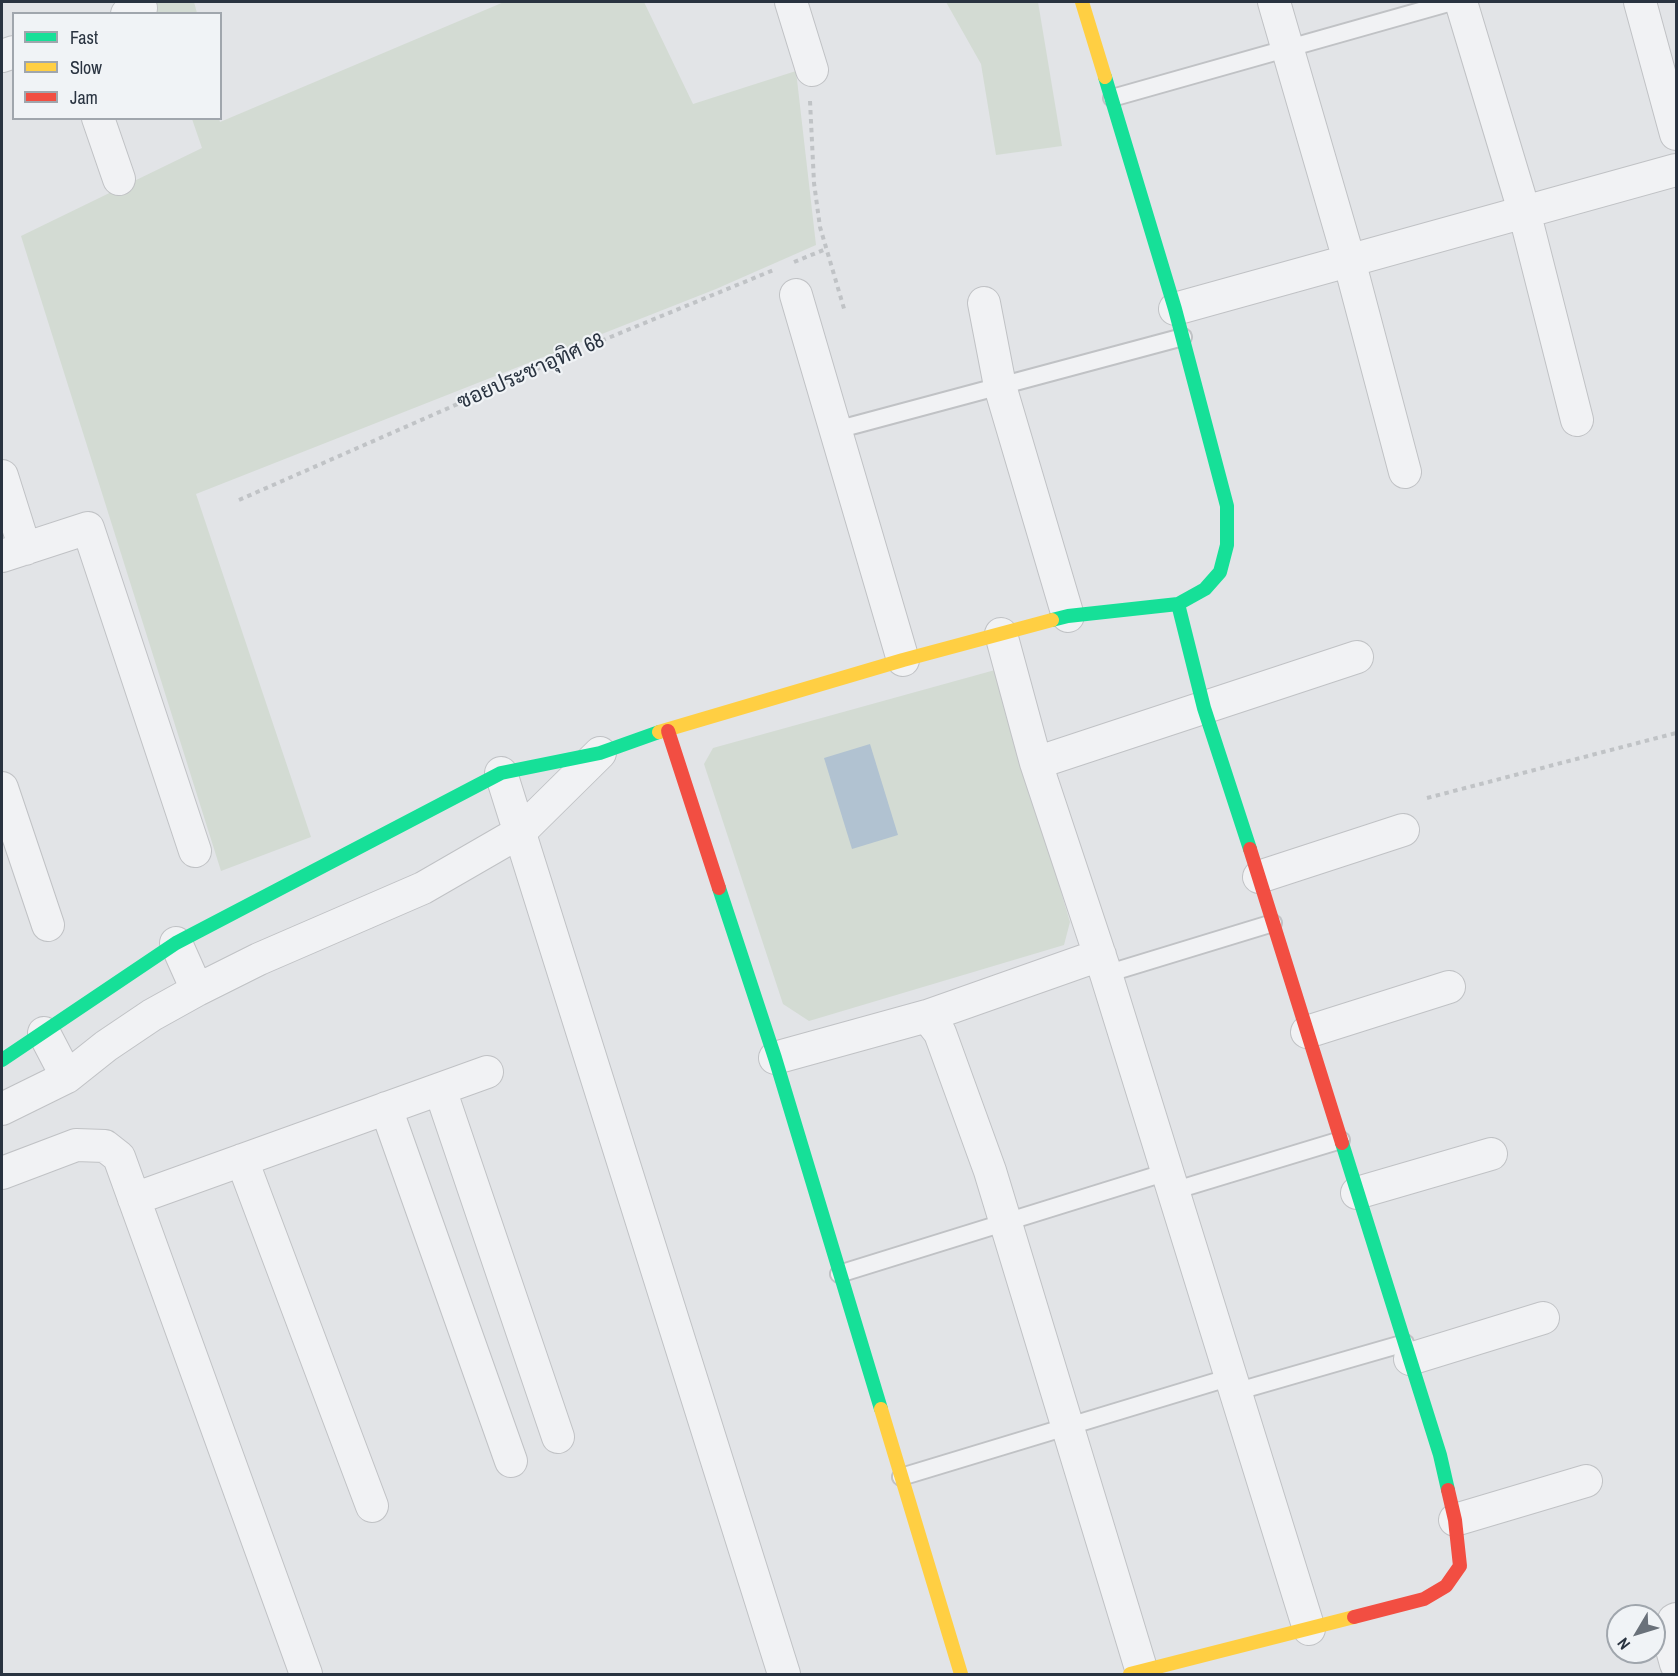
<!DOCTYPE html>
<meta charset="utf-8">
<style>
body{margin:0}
#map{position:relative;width:1678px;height:1676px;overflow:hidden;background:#e2e4e7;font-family:"Archivo Narrow",sans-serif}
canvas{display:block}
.frame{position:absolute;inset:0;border:3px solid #293340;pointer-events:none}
.legend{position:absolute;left:12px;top:12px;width:210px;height:108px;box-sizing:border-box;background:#f0f3f6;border:2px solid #a0a6ad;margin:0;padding:8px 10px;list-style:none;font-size:18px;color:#293340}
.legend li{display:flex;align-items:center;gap:12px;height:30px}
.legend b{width:30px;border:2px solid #a0a6ad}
.north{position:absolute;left:1606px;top:1604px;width:60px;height:60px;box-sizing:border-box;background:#f0f3f6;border:2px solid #a0a6ad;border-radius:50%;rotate:232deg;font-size:16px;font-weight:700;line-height:24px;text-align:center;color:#293340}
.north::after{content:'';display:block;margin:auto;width:21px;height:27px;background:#6a717a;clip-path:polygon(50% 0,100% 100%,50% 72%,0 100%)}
</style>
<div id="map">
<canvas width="1678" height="1676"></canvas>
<div class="frame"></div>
<ul class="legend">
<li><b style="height:8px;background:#16e098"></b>Fast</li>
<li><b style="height:8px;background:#ffcf43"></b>Slow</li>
<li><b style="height:8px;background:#f24e42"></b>Jam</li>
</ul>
<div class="north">N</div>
</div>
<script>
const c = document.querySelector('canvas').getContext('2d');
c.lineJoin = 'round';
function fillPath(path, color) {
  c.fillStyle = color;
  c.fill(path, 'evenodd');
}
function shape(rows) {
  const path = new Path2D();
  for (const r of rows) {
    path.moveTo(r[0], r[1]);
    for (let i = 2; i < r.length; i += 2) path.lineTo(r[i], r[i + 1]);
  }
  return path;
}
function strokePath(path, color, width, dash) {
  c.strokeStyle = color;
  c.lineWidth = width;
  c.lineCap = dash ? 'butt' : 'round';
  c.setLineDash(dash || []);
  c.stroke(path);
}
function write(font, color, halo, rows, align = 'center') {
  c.font = font + ' "Archivo Narrow",Sarabun,sans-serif';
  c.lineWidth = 4.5;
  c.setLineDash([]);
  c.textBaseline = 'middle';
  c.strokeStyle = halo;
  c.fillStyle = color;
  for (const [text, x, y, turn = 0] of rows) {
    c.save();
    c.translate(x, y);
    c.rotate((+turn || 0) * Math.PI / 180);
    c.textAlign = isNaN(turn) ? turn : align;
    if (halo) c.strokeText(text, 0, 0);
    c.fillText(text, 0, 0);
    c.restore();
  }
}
fillPath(shape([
 [151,2,194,2,197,13,155,13],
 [504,2,644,2,693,104,796,71,816,245,716,289,196,494,311,837,221,871,21,236,202,148,192,119,219,119,220,122],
 [946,2,1038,2,1062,146,996,155,981,64],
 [995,670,1070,922,1064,945,809,1021,783,1004,704,764,713,748]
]), '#d3dbd3');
fillPath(shape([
 [870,744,898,835,852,849,824,758]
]), '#b1c2d1');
const lane = shape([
 [1112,98,1452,2],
 [836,430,1183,337],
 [1106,974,1273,923],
 [1173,1191,1341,1140],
 [839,1274,1167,1172],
 [1235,1392,1405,1343],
 [901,1477,1231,1377]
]);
const street = shape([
 [791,2,812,70],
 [1274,2,1349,260,1405,472],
 [1461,2,1524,211,1577,420],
 [1640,2,1676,134],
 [127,14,141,8],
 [2,56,14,52],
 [98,118,119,179],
 [796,295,903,660],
 [984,303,1000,386,1068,616],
 [1175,309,1676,170],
 [2,476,25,549],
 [2,556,88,528,195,851],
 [1001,634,1036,763,1106,974,1309,1629],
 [1036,763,1357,657],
 [501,773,784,1674],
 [2,788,48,925],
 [1259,877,1403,830],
 [176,943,197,990],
 [927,1016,1100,955],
 [1307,1032,1449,987],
 [44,1033,67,1077],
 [775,1058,927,1016,940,1033,990,1171,1142,1672],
 [440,1089,558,1437],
 [386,1108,511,1461],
 [2,1109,67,1077,106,1046,152,1015,197,990,259,959,423,888,520,832,600,753],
 [242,1160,372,1506],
 [2,1173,76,1145,105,1146,119,1157,306,1674],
 [1357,1193,1491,1154],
 [134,1199,487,1072],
 [1410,1359,1543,1318],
 [1455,1520,1586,1481],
 [1676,1619,1674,1620,1671,1646,1676,1664]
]);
strokePath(lane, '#c0c2c5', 20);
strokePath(street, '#c0c2c5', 34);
strokePath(shape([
 [810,101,814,183,820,227,845,312],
 [794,262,826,249],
 [239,500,608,338,776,269],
 [1427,798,1676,733]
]), '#c0c3c6', 4, [4.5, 4.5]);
strokePath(lane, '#f1f2f4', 16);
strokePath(street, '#f1f2f4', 32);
strokePath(shape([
 [1178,604,1204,708,1250,849],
 [1052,620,1068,616,1178,604,1205,589,1220,572,1227,545,1227,506,1175,309,1105,77],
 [719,888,775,1058,881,1409],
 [2,1060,176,943,501,773,600,753,659,732],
 [1342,1143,1440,1455,1448,1490]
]), '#16e098', 14);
strokePath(shape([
 [1082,2,1105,77],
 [659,732,903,660,1052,620],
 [881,1409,961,1674],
 [1130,1674,1354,1617]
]), '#ffcf43', 14);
strokePath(shape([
 [668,731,719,888],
 [1250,849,1342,1143],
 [1354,1617,1424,1599,1446,1586,1460,1566,1455,1520,1448,1490]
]), '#f24e42', 14);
write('21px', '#293340', '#f0f3f6', [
 ["ซอยประชาอุทิศ 68",531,372,-24]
]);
</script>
